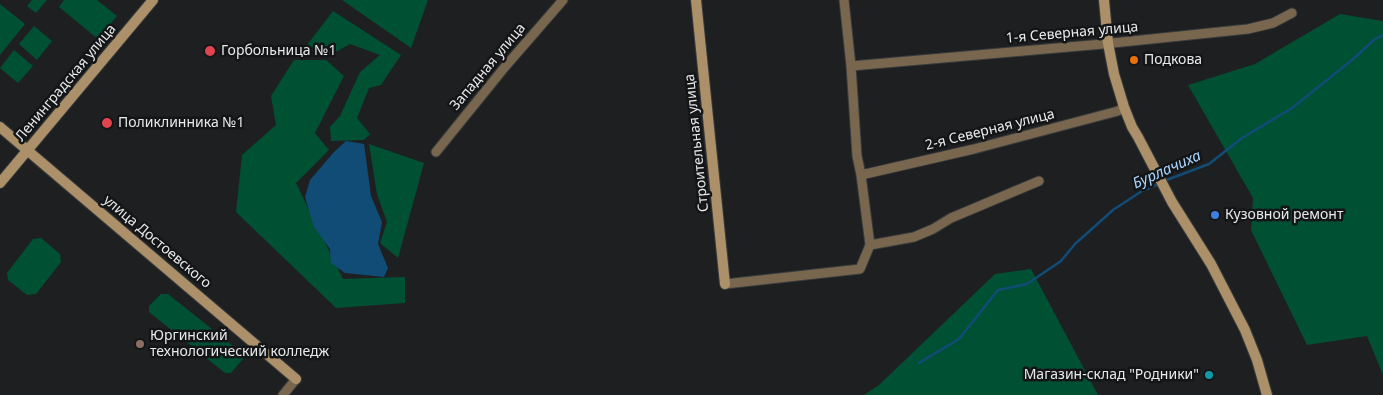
<!DOCTYPE html>
<meta charset="utf-8">
<style>
body{margin:0}
canvas{display:block;background:#1d1f20}
</style>
<canvas width="1383" height="395"></canvas>
<script>
const c = document.querySelector('canvas').getContext('2d');
c.lineJoin = 'round';
function fillPath(path, color) {
  c.fillStyle = color;
  c.fill(path, 'evenodd');
}
function shape(rows) {
  const path = new Path2D();
  for (const r of rows) {
    path.moveTo(r[0], r[1]);
    for (let i = 2; i < r.length; i += 2) path.lineTo(r[i], r[i + 1]);
  }
  return path;
}
function strokePath(path, color, width, dash) {
  c.strokeStyle = color;
  c.lineWidth = width;
  c.lineCap = dash ? 'butt' : 'round';
  c.setLineDash(dash || []);
  c.stroke(path);
}
function write(font, color, halo, rows, align = 'center') {
  c.font = font + ' "Noto Sans",sans-serif';
  c.lineWidth = 5;
  c.setLineDash([]);
  c.textBaseline = 'middle';
  c.strokeStyle = halo;
  c.fillStyle = color;
  for (const [text, x, y, turn = 0] of rows) {
    c.save();
    c.translate(x, y);
    c.rotate((+turn || 0) * Math.PI / 180);
    c.textAlign = isNaN(turn) ? turn : align;
    if (halo) c.strokeText(text, 0, 0);
    c.fillText(text, 0, 0);
    c.restore();
  }
}
fillPath(shape([
 [32,0,47,0,36,13,27,6],
 [64,0,97,0,117,16,98,39,59,7],
 [342,0,428,0,411,48],
 [0,4,25,24,0,55],
 [333,11,401,55,381,85,369,88,357,118,370,134,364,140,331,141,330,127,340,116,360,72,380,55,350,44,330,55,307,45],
 [1340,14,1383,21,1383,375,1367,336,1307,345,1251,230,1253,198,1188,85,1255,64],
 [34,26,52,41,37,60,19,44],
 [14,50,33,66,18,83,0,68],
 [294,60,326,60,344,76,315,133,329,150,296,183,343,279,405,277,405,303,336,308,236,212,242,155,276,125,271,96],
 [369,144,424,163,398,258,380,243,387,222,377,194],
 [41,238,60,254,61,262,36,294,27,295,8,280,7,273,33,239],
 [1031,269,1098,395,864,395,879,385,995,274],
 [161,294,168,294,242,353,243,359,231,373,225,373,149,312,149,306]
]), '#005034');
fillPath(shape([
 [346,141,364,144,371,196,382,222,378,244,388,268,384,277,345,273,331,263,330,249,314,227,305,197,310,180,334,152]
]), '#114c77');
strokePath(shape([
 [1164,181,1209,164,1242,138,1292,108,1352,60,1375,39,1383,35],
 [919,363,959,339,998,290,1027,284,1061,261,1075,244,1113,210,1142,191,1159,184]
]), '#114c77', 2.5);
const street = shape([
 [851,66,1103,44,1248,29,1273,23,1292,13],
 [436,152,504,68,563,0],
 [861,175,974,149,1118,111,1124,107],
 [870,245,914,237,933,229,951,218,1039,181],
 [725,284,860,269,870,245,861,175,857,156,851,66,844,0],
 [283,395,296,379]
]);
const secondary = shape([
 [696,0,725,284],
 [1104,0,1108,43,1114,74,1124,107,1132,127,1138,137,1172,202,1211,264,1245,330,1257,360,1267,395],
 [0,127,296,379],
 [0,183,153,0]
]);
strokePath(street, '#393b3c', 11);
strokePath(secondary, '#393b3c', 12);
strokePath(street, '#78674e', 9);
strokePath(secondary, '#ab9069', 10);
for (const [x, y, r, color] of [
 [210,51,6,"#e0444e"],
 [1134,60,5,"#e8710a"],
 [107,123,6,"#e0444e"],
 [1215,215,5,"#3f7fe0"],
 [140,344,5,"#8d6e63"],
 [1209,375,5,"#0f9aa8"]
]) {
  const dot = new Path2D();
  dot.arc(x, y, r, 0, 2 * Math.PI);
  c.fillStyle = color;
  c.fill(dot);
  strokePath(dot, '#141517', 2);
}
write('14px', '#e8e9ea', '#141517', [
 ["1-я Северная улица",1072,33,-5],
 ["Западная улица",488,67,-50],
 ["Ленинградская улица",66,83,-50],
 ["2-я Северная улица",990,130,-14],
 ["Строительная улица",697,143,-96],
 ["улица Достоевского",157,242,40]
]);
write('14px', '#e8e9ea', '#141517', [
 ["Горбольница №1",221,51],
 ["Подкова",1144,60],
 ["Поликлинника №1",118,123],
 ["Кузовной ремонт",1225,215],
 ["Юргинский",150,336],
 ["технологический колледж",150,352],
 ["Магазин-склад \"Родники\"",1199,375,"right"]
], 'left');
write('italic 15px', '#a8d5fd', '#141517', [
 ["Бурлачиха",1167,170,-24]
]);
</script>
